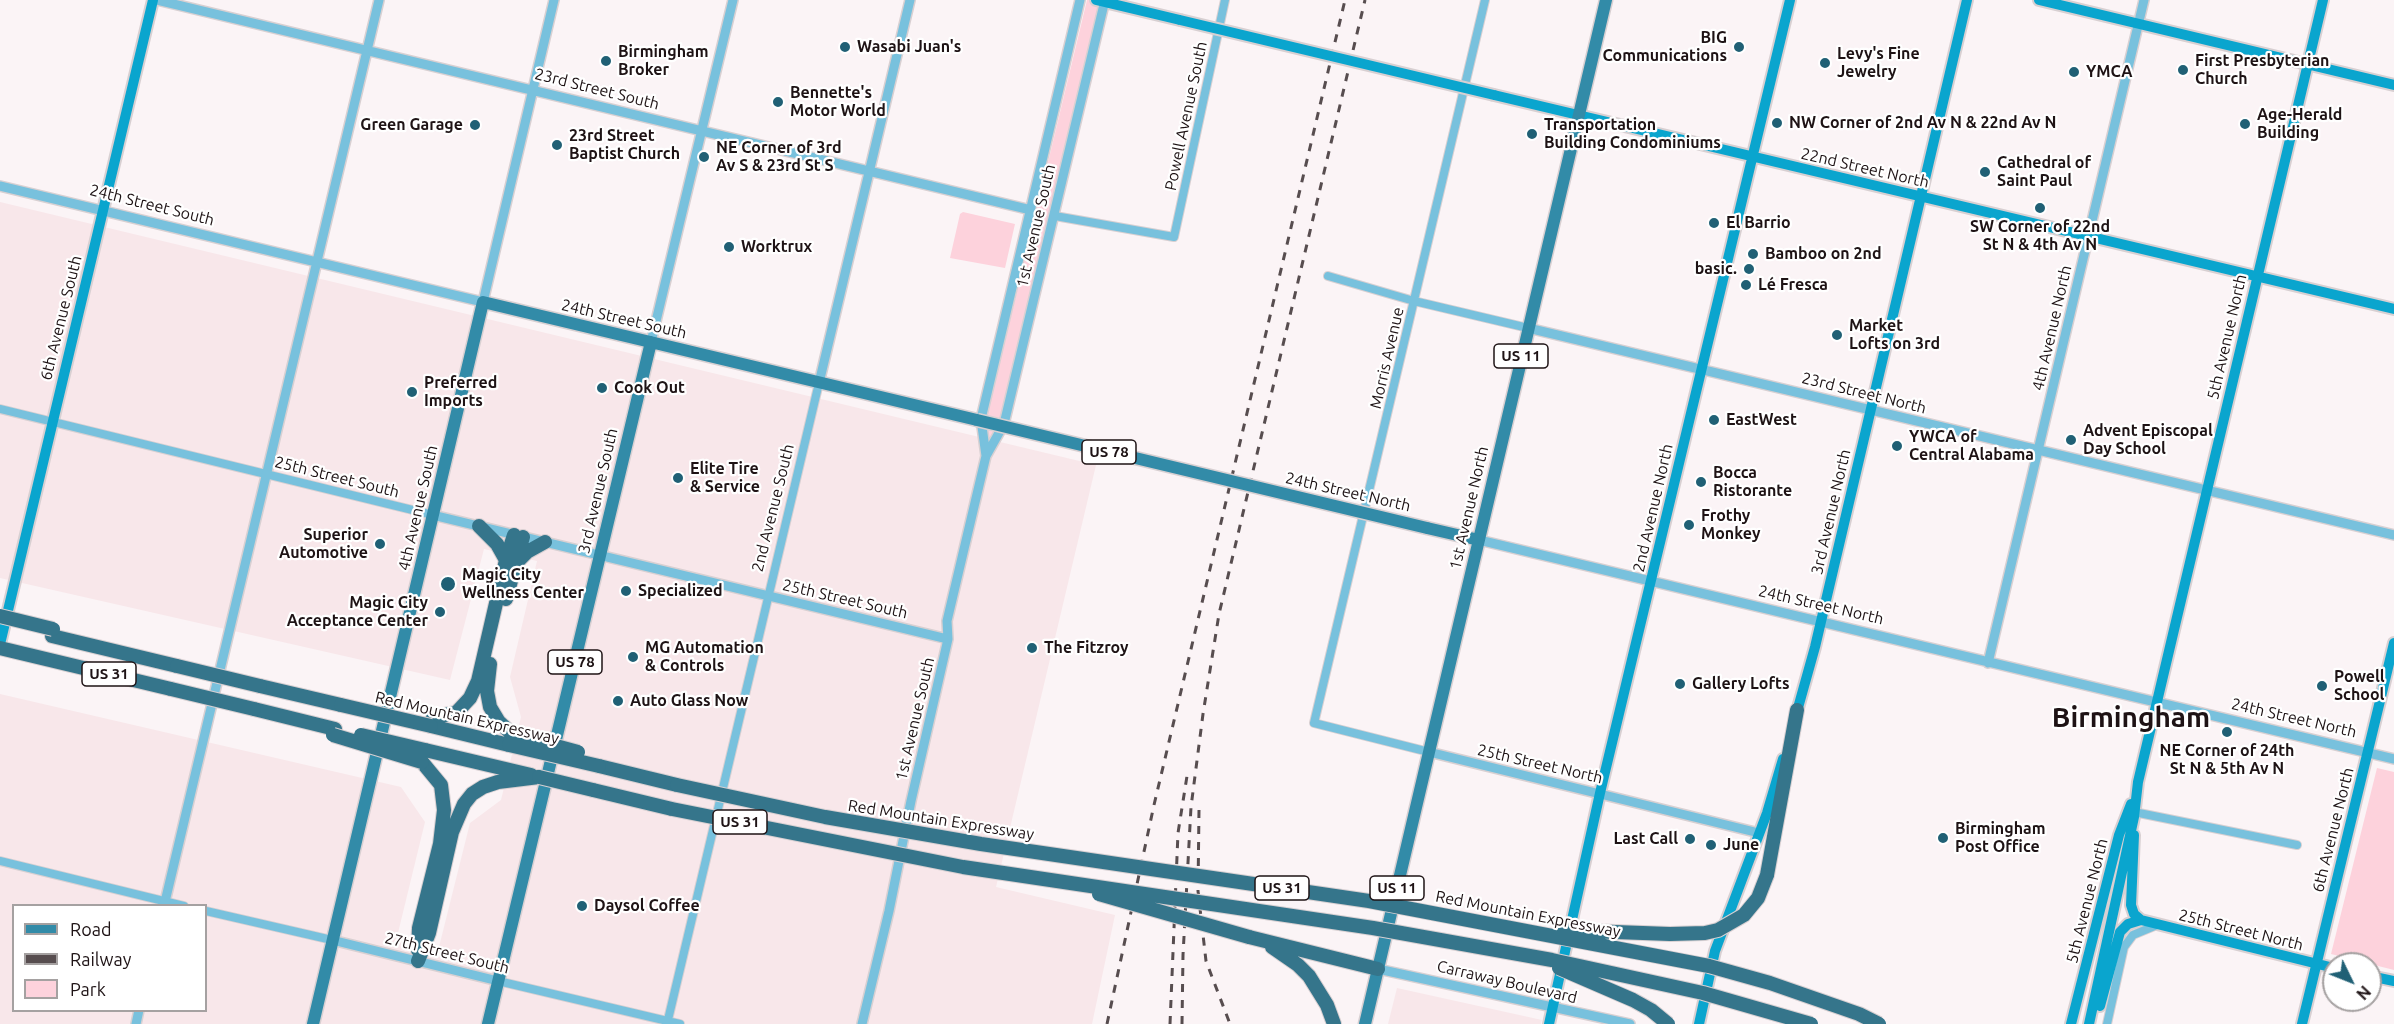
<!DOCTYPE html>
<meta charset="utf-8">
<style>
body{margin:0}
#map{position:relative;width:2394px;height:1024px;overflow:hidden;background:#fbf4f6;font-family:Ubuntu,sans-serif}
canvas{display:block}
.legend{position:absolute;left:12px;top:904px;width:195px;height:108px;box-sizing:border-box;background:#fff;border:2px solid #a5a1a1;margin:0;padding:8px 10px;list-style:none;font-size:18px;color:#1e1315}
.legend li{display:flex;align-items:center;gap:12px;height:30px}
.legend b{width:30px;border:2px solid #a5a1a1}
.north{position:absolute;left:2322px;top:952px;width:60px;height:60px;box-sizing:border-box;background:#fff;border:2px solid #a5a1a1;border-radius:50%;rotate:133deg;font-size:16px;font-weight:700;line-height:24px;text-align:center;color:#1e1315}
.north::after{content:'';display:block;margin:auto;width:21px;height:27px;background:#206075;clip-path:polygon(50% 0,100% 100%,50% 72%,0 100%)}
</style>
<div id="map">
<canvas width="2394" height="1024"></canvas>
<ul class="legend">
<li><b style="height:8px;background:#328ba8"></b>Road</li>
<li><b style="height:8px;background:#574d4f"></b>Railway</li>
<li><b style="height:16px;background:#fdd2dc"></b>Park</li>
</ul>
<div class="north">N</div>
</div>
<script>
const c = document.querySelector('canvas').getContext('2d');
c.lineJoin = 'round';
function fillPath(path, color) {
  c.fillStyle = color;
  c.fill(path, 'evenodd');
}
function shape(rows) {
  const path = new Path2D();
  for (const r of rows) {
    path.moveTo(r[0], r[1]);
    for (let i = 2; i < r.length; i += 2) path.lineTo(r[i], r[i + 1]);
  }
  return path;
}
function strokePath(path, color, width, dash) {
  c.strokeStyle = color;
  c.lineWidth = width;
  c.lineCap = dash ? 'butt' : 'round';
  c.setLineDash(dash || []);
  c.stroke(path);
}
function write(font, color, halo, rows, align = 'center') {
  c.font = font + ' Ubuntu,sans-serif';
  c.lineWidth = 4.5;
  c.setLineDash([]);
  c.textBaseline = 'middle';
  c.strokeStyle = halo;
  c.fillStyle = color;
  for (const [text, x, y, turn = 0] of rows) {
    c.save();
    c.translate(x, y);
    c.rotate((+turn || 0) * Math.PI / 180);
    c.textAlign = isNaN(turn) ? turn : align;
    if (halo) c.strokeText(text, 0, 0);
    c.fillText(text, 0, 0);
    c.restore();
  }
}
fillPath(shape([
 [0,202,1096,465,996,887,1115,915,1092,1024,0,1024,0,694,401,787,425,822,397,937,439,947,470,823,501,800,521,717,510,677,537,561,484,549,450,680,0,578],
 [14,906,206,906,206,1010,14,1010],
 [1397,988,1542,1020,1541,1024,1388,1024]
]), '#f8e7ea');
fillPath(shape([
 [1087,0,1100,0,1000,423,989,441,986,420],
 [963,212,1015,224,1005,268,950,258,960,214],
 [2377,768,2394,772,2394,970,2331,954]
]), '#fdd2dc');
const minor = shape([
 [1055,216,1174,237,1225,0],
 [1328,276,1414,301,1528,328],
 [0,409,433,515],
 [1429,752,1314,723,1485,0],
 [2134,812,2297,845],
 [0,861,184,906],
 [206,911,332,940],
 [498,981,680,1024],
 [667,1024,819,383],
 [2107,1024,2124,947,2133,935,2157,925]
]);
const tertiary = shape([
 [157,0,1031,210],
 [0,186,483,302,554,0],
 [1528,328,2394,535],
 [651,342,733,0],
 [819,383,910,0],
 [986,456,981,419,1080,0],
 [433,515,948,639],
 [1479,540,2394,759],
 [1988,663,2144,0],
 [1429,752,1759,833],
 [164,906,379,0],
 [332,940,498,981],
 [1378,969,1630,1024],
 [136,1024,139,1010],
 [862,1024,889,911,911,801,948,639,947,621,986,456,1004,424,1105,0]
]);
const secondary = shape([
 [1096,0,1180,20],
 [2039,0,2394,85],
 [1494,95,2394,309],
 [0,644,153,0],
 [1796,715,1815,647,1967,0],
 [2134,835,2131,905,2134,914,2141,920,2334,968],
 [2370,976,2394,981],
 [2100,1006,2120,932,2128,924,2141,920],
 [1549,1024,1600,793,1790,0],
 [1699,1024,1715,951,1767,813,1783,759],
 [2071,1024,2119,835,2131,804],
 [2089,1024,2134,817,2138,782,2323,0],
 [2302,1024,2394,643]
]);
const primary = shape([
 [1427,528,1479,540],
 [313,1024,483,302,977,420],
 [488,1024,651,342],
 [1365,1024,1606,0]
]);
const motorway = shape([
 [479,526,497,544,506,560],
 [516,563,527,552,545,542],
 [506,599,523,537],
 [52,636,177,666],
 [0,648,171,689],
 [490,664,487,691,490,707,499,722,512,734],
 [260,686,341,705],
 [254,709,335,729],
 [433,717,456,713,470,698,478,681,506,560,514,535],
 [431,726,509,745],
 [425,750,531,775],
 [599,766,677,785],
 [593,790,672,809],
 [1767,875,1797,710],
 [1249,937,1378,969],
 [1272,947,1298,965,1309,976,1327,1005,1334,1024],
 [418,950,419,928,440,844,444,810,441,785,422,762],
 [418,961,429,933,452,832,464,804,472,794,483,787,498,782,539,777]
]);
strokePath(minor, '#d8d0d2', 10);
strokePath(tertiary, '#d8d0d2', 12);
strokePath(secondary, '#d8d0d2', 14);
strokePath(primary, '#d8d0d2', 15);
strokePath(motorway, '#d8d0d2', 16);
strokePath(minor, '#78c1dd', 8);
strokePath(tertiary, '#78c1dd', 9);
strokePath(secondary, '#0aa5ce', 10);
strokePath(primary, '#328ba8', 12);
strokePath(motorway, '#35758b', 14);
strokePath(shape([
 [1199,810,1198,891,1206,961,1230,1024],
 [1107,1024,1154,805,1345,0],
 [1170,1024,1178,833,1187,776],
 [1182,1024,1183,955,1191,807,1203,714,1219,614,1365,0]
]), '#574d4f', 3, [8, 8]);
const secondaryBridge = shape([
 [1180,20,1494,95]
]);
const primaryBridge = shape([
 [977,420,1427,528]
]);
const motorwayBridge = shape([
 [0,616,53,629],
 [177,666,260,686],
 [171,689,254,709],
 [341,705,431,726],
 [512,734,578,752],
 [333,735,422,762],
 [361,735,425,750],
 [509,745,599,766],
 [539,777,593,790],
 [677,785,825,817,981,844,1369,901,1709,966,1770,983,1859,1014,1879,1024],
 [672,809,963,867,1373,928,1552,960,1703,993,1811,1024],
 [1099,894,1249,937],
 [1561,930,1670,934,1705,933,1718,930,1744,915,1758,898,1767,875],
 [1559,968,1633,1000,1651,1010,1668,1024]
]);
strokePath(secondaryBridge, '#d8d0d2', 14, []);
strokePath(primaryBridge, '#d8d0d2', 15, []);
strokePath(motorwayBridge, '#d8d0d2', 16, []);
strokePath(secondaryBridge, '#0aa5ce', 10);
strokePath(primaryBridge, '#328ba8', 12);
strokePath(motorwayBridge, '#35758b', 14);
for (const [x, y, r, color] of [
 [845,47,6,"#206075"],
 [1739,47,6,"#206075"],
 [606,61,6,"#206075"],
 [1825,63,6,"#206075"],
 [2183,70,6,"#206075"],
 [2074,72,6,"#206075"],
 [778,102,6,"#206075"],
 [1777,123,6,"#206075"],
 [2245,124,6,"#206075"],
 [475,125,6,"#206075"],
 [1532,134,6,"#206075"],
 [557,145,6,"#206075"],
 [704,157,6,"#206075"],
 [1985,172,6,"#206075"],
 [2040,208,6,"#206075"],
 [1714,223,6,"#206075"],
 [729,247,6,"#206075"],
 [1753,254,6,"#206075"],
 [1749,269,6,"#206075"],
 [1746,285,6,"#206075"],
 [1837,335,6,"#206075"],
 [602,388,6,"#206075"],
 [412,392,6,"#206075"],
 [1714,420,6,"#206075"],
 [2071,440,6,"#206075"],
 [1897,446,6,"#206075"],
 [678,478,6,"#206075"],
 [1701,482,6,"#206075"],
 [1689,525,6,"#206075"],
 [380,544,6,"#206075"],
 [448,584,8,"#206075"],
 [626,591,6,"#206075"],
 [440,612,6,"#206075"],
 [1032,648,6,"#206075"],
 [633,657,6,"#206075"],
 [1680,684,6,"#206075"],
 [2322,686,6,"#206075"],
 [618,701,6,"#206075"],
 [2227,732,6,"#206075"],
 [1943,838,6,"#206075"],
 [1690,839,6,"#206075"],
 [1711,845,6,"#206075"],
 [582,906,6,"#206075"]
]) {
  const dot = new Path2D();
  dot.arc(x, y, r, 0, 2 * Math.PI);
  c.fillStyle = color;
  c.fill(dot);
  strokePath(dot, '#fff', 2);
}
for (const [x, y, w] of [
 [1521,356,54],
 [1109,452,54],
 [575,662,54],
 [109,674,54],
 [740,822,54],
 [1282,888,54],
 [1397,888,54]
]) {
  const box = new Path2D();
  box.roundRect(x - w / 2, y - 12, w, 24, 4.5);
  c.fillStyle = '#fff';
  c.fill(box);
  strokePath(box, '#1e1315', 1.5);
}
write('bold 15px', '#1e1315', null, [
 ["US 11",1521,356],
 ["US 78",1109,452],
 ["US 78",575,662],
 ["US 31",109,674],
 ["US 31",740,822],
 ["US 31",1282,888],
 ["US 11",1397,888]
]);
write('bold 16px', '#1e1315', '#fff', [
 ["BIG",1727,38,"right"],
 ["Communications",1727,56,"right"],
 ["Wasabi Juan's",857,47],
 ["Birmingham",618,52],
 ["Broker",618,70],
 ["Levy's Fine",1837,54],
 ["Jewelry",1837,72],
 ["First Presbyterian",2195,61],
 ["Church",2195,79],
 ["YMCA",2086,72],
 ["Bennette's",790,93],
 ["Motor World",790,111],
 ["Age-Herald",2257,115],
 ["Building",2257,133],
 ["NW Corner of 2nd Av N & 22nd Av N",1789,123],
 ["Green Garage",463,125,"right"],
 ["Transportation",1544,125],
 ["Building Condominiums",1544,143],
 ["23rd Street",569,136],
 ["Baptist Church",569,154],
 ["NE Corner of 3rd",716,148],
 ["Av S & 23rd St S",716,166],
 ["Cathedral of",1997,163],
 ["Saint Paul",1997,181],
 ["El Barrio",1726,223],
 ["SW Corner of 22nd",2040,227,"center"],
 ["St N & 4th Av N",2040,245,"center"],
 ["Worktrux",741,247],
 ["Bamboo on 2nd",1765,254],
 ["basic.",1737,269,"right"],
 ["Lé Fresca",1758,285],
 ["Market",1849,326],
 ["Lofts on 3rd",1849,344],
 ["Preferred",424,383],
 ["Imports",424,401],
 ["Cook Out",614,388],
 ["EastWest",1726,420],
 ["Advent Episcopal",2083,431],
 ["Day School",2083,449],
 ["YWCA of",1909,437],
 ["Central Alabama",1909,455],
 ["Elite Tire",690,469],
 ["& Service",690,487],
 ["Bocca",1713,473],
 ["Ristorante",1713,491],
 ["Frothy",1701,516],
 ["Monkey",1701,534],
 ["Superior",368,535,"right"],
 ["Automotive",368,553,"right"],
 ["Magic City",462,575],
 ["Wellness Center",462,593],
 ["Specialized",638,591],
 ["Magic City",428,603,"right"],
 ["Acceptance Center",428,621,"right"],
 ["MG Automation",645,648],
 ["& Controls",645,666],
 ["The Fitzroy",1044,648],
 ["Powell",2334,677],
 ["School",2334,695],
 ["Gallery Lofts",1692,684],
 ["Auto Glass Now",630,701],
 ["NE Corner of 24th",2227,751,"center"],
 ["St N & 5th Av N",2227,769,"center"],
 ["Birmingham",1955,829],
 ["Post Office",1955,847],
 ["Last Call",1678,839,"right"],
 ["June",1723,845],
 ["Daysol Coffee",594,906]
], 'left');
write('16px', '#1e1315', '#fff', [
 ["23rd Street South",597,89,14],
 ["Powell Avenue South",1186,116,-78],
 ["22nd Street North",1865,168,13],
 ["24th Street South",152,205,14],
 ["1st Avenue South",1036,226,-77],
 ["6th Avenue South",61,318,-76],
 ["24th Street South",624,319,13],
 ["4th Avenue North",2052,328,-77],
 ["5th Avenue North",2227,337,-77],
 ["Morris Avenue",1387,358,-77],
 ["23rd Street North",1864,393,14],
 ["25th Street South",337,477,14],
 ["3rd Avenue South",598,491,-77],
 ["24th Street North",1348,492,13],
 ["4th Avenue South",418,508,-77],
 ["2nd Avenue South",773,508,-76],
 ["1st Avenue North",1469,508,-77],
 ["2nd Avenue North",1653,508,-77],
 ["3rd Avenue North",1831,512,-77],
 ["25th Street South",845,599,13],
 ["24th Street North",1821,605,13],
 ["Red Mountain Expressway",467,718,13],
 ["24th Street North",2294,718,13],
 ["1st Avenue South",915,719,-77],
 ["25th Street North",1540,764,13],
 ["Red Mountain Expressway",941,820,9],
 ["6th Avenue North",2333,830,-76],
 ["5th Avenue North",2087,901,-76],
 ["Red Mountain Expressway",1528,914,11],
 ["25th Street North",2241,930,14],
 ["27th Street South",447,953,14],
 ["Carraway Boulevard",1507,982,13]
]);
write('bold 28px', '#1e1315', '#fff', [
 ["Birmingham",2131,718]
]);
</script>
